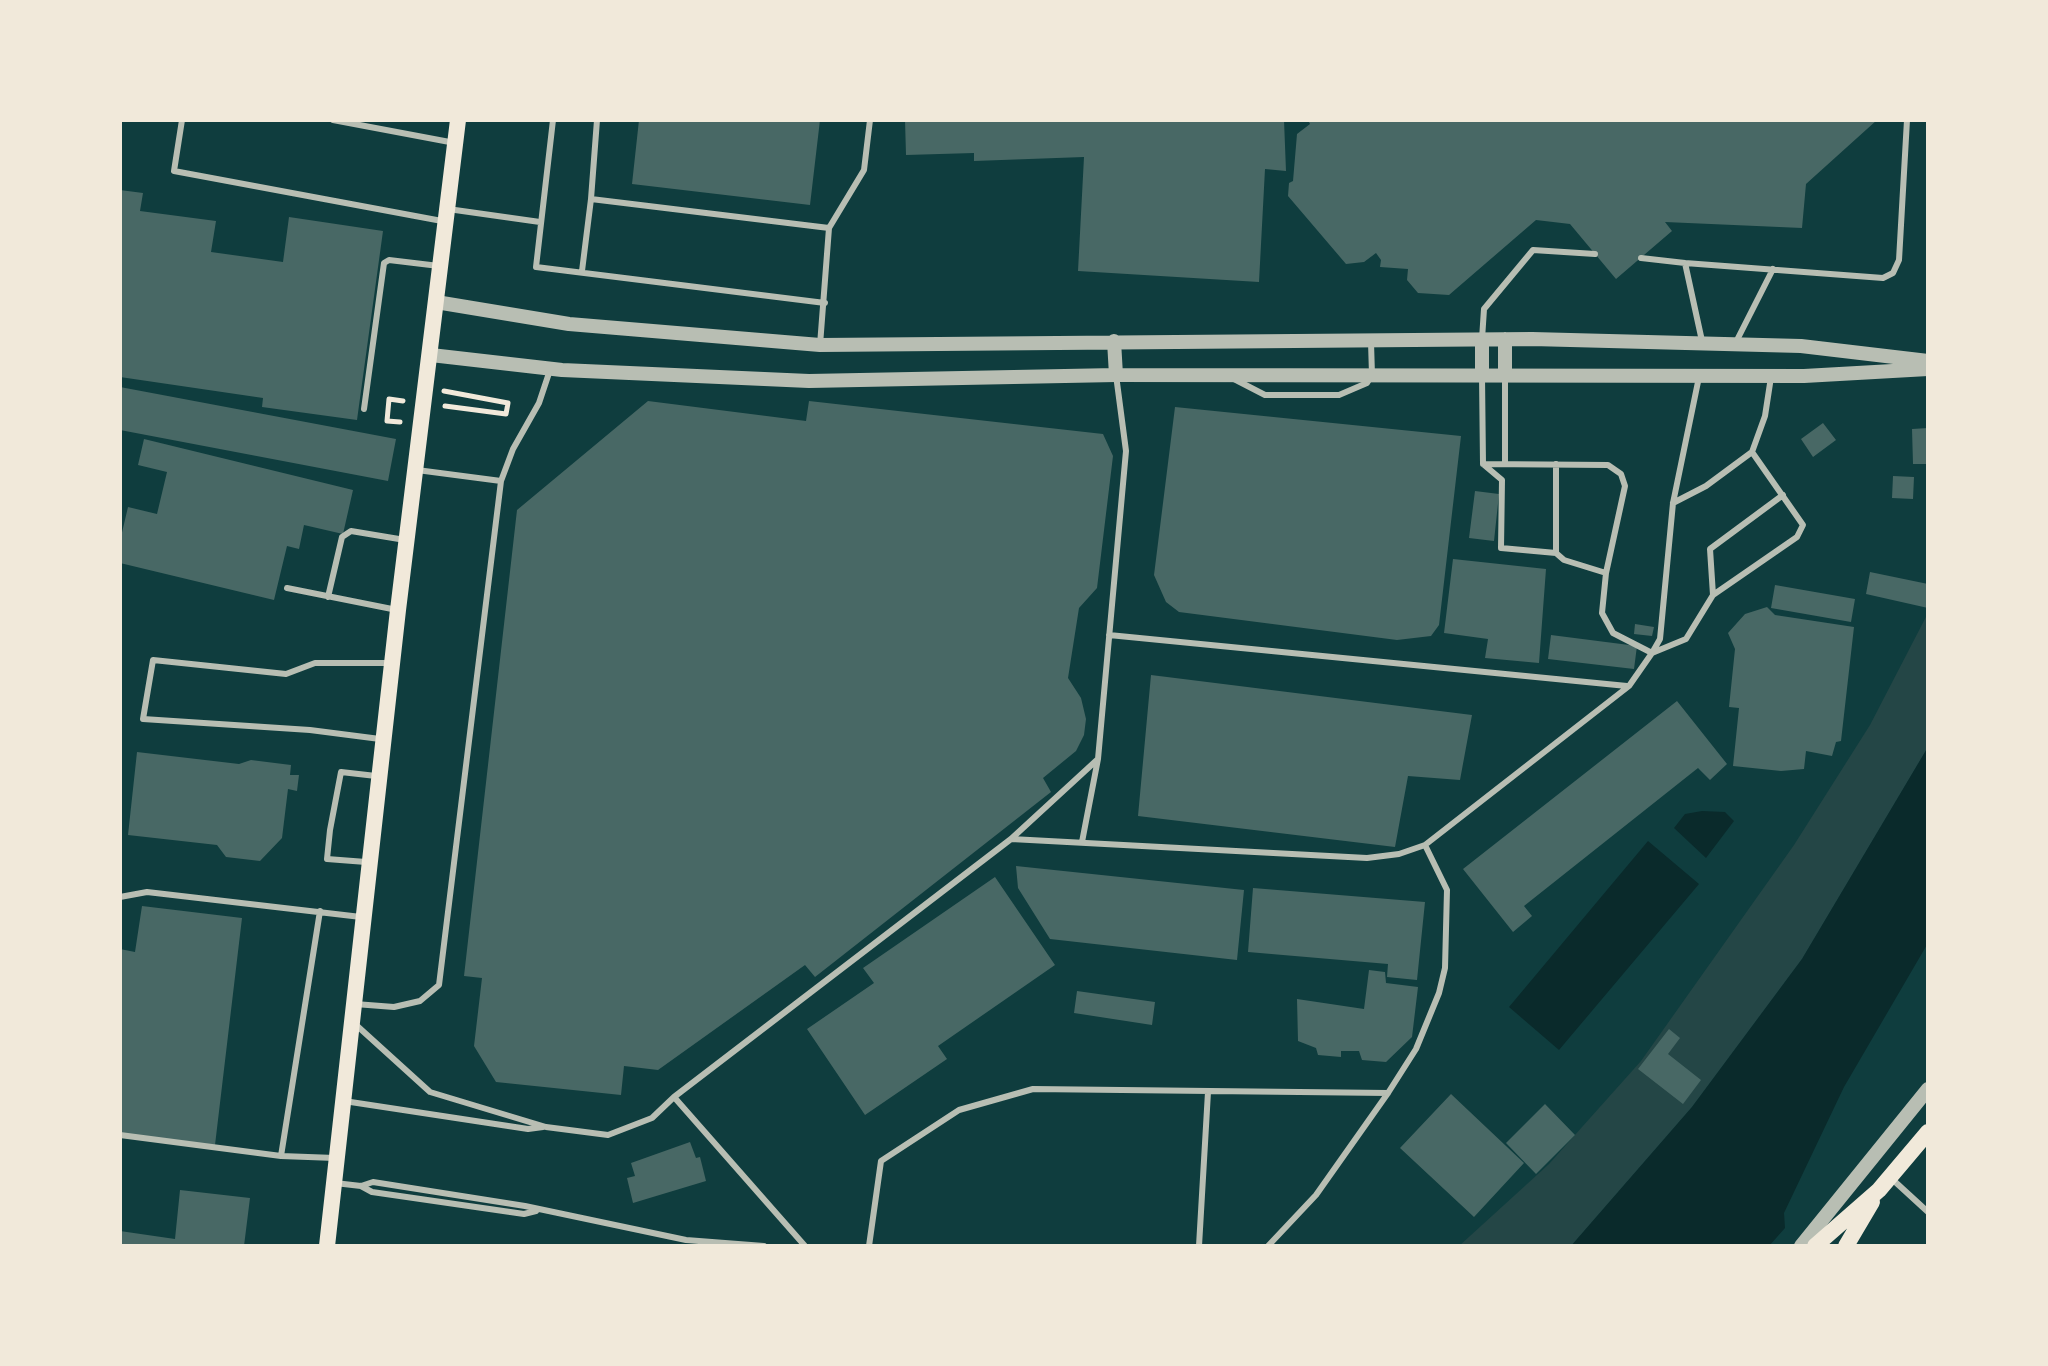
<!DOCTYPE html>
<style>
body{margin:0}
#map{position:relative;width:2048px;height:1366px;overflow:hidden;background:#0f3d3e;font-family:"Fira Sans",sans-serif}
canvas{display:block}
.frame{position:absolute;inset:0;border:122px solid #f1e9da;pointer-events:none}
</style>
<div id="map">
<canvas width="2048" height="1366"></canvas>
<div class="frame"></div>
</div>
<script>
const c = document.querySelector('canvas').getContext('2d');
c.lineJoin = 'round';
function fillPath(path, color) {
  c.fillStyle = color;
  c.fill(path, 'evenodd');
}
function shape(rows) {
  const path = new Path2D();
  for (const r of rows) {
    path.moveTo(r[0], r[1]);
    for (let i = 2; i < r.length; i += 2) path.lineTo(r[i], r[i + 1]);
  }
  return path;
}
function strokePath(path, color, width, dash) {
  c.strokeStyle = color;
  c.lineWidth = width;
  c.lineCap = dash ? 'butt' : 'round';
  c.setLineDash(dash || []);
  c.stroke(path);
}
fillPath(shape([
 [1928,613,1928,747,1802,959,1692,1107,1571,1246,1459,1246,1549,1164,1641,1061,1794,845,1870,725]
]), '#244646');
fillPath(shape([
 [1928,747,1928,943,1844,1087,1784,1213,1785,1228,1769,1246,1571,1246,1692,1107,1802,959],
 [1702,811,1725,812,1734,821,1706,858,1674,828,1685,814],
 [1648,841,1699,884,1559,1050,1509,1007]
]), '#0a2a2b');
fillPath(shape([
 [639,120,820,120,810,205,632,184],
 [905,120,1284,120,1286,171,1265,169,1259,282,1078,271,1084,157,974,161,974,153,906,155],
 [1308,120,1877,120,1806,184,1802,228,1665,222,1672,231,1616,279,1570,224,1536,220,1449,295,1418,293,1407,280,1408,269,1380,267,1381,260,1376,253,1364,262,1346,264,1288,196,1289,183,1293,181,1297,134,1310,124],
 [120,190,143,193,140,211,216,221,211,252,283,262,289,217,383,231,357,420,262,407,263,398,120,377],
 [120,387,396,439,388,481,120,430],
 [648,401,806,421,809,401,1103,434,1113,456,1097,588,1079,608,1068,678,1081,698,1086,719,1084,735,1076,751,1043,778,1051,792,815,977,805,965,658,1070,624,1066,621,1095,496,1082,474,1046,482,978,464,976,517,510],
 [1175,407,1461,436,1439,625,1431,636,1397,640,1179,612,1166,602,1154,575],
 [1823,423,1836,440,1813,457,1801,439],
 [1928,428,1928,464,1913,464,1912,429],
 [144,439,353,490,343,534,304,525,299,549,287,546,274,600,120,563,120,541,128,507,157,514,167,472,138,465],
 [1893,476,1914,477,1913,499,1892,498],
 [1475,491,1499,494,1494,541,1469,538],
 [1453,559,1546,569,1539,663,1485,658,1488,639,1444,633],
 [1870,572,1928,584,1928,608,1866,594],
 [1775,585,1855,599,1851,622,1771,608],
 [1767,607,1775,615,1854,627,1841,741,1836,742,1832,756,1806,751,1804,769,1781,771,1733,766,1739,708,1729,707,1735,649,1728,633,1745,614],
 [1635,624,1654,627,1652,636,1634,634],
 [1551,635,1637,646,1634,669,1548,659],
 [1151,675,1472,715,1460,780,1408,776,1395,847,1138,816],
 [1677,701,1727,764,1710,780,1698,768,1524,906,1532,916,1513,932,1463,869],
 [137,752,239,764,251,760,291,765,290,775,299,775,297,791,288,789,282,838,260,861,226,857,217,845,128,835],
 [1016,866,1244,890,1237,960,1050,939,1018,888],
 [995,877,1055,965,938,1046,947,1059,865,1115,807,1029,874,983,863,968],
 [1253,888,1425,902,1417,980,1387,977,1388,964,1248,952],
 [142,906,242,918,215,1145,120,1133,120,949,135,952],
 [1369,970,1385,972,1386,983,1418,987,1412,1037,1386,1062,1362,1060,1359,1051,1341,1051,1341,1057,1318,1055,1316,1048,1298,1041,1297,999,1364,1009],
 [1077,991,1155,1002,1152,1025,1074,1013],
 [1669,1029,1680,1038,1668,1054,1701,1080,1683,1104,1638,1069],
 [1451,1094,1524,1163,1474,1217,1400,1148],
 [1545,1104,1575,1135,1536,1174,1506,1143],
 [690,1142,696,1158,700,1157,706,1181,633,1203,627,1178,635,1176,631,1163],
 [180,1190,250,1198,244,1246,120,1246,120,1231,175,1239]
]), '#486865');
strokePath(shape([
 [444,391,508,403,506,414,445,406],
 [400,422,387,421,389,399,403,401]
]), '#f1e9da', 5);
strokePath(shape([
 [182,120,174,171,442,221],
 [333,120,455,143],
 [553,120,536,267,825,303],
 [597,120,591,199,829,228],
 [448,209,540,222],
 [1641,258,1685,263,1702,341],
 [1685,263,1883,278,1893,273,1899,260,1907,120],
 [582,271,591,199],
 [1482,339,1484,309,1533,250,1595,254],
 [1735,344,1773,269],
 [820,345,829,228,864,170,870,120],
 [1482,376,1483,464,1502,480,1501,548,1556,553],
 [1505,376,1505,464],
 [1234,379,1265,395,1339,395,1367,383,1372,375,1371,342],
 [364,409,384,263,389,260,439,266],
 [1483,464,1608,465,1621,474,1625,486,1606,573,1602,613,1613,633,1652,653,1686,639,1713,595,1797,537,1803,525,1752,452],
 [1556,464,1556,553,1564,560,1606,573],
 [417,470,501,481],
 [1673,503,1706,486,1752,452,1765,416,1771,377],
 [287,588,397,610],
 [1713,595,1710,549,1783,495],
 [328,597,342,537,351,531,405,540],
 [1109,635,1627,686],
 [380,739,310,730,143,719,153,660,286,674,315,663,389,663],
 [1011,839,1367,858,1399,854,1425,845,1629,686,1652,653,1660,639,1673,503,1699,377],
 [1082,842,1098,759],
 [366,862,327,859,330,830,341,772,376,776],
 [120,897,147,892,361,917],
 [355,1004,394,1007,420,1001,439,985,501,481,513,449,539,403,550,370],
 [355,1024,430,1092,546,1127,608,1135,652,1118,674,1097,1011,839,1098,759,1126,451,1116,375],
 [674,1097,805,1246],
 [344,1101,528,1129,543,1127],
 [120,1135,281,1156,335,1158],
 [281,1156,320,911],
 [1892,1179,1928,1212],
 [335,1183,361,1186,373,1182,525,1206,686,1240,764,1246],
 [361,1186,372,1192,524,1214,536,1211],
 [869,1246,881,1161,959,1110,1033,1089,1388,1093],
 [1199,1246,1208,1092],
 [1268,1246,1316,1195,1388,1093,1416,1049,1439,993,1445,968,1447,890,1425,845]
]), '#b8beb3', 6);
strokePath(shape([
 [436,302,569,324,820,345,1532,339,1801,346,1928,361],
 [1482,339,1482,376],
 [1505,339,1505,376],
 [1114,341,1116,375],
 [431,355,562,370,809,381,1116,375,1804,376,1928,369],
 [1801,1246,1928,1089]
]), '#b8beb3', 14);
strokePath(shape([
 [327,1246,398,610,458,120],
 [1815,1246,1879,1190,1928,1132],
 [1846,1246,1872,1202]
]), '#f1e9da', 16);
</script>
